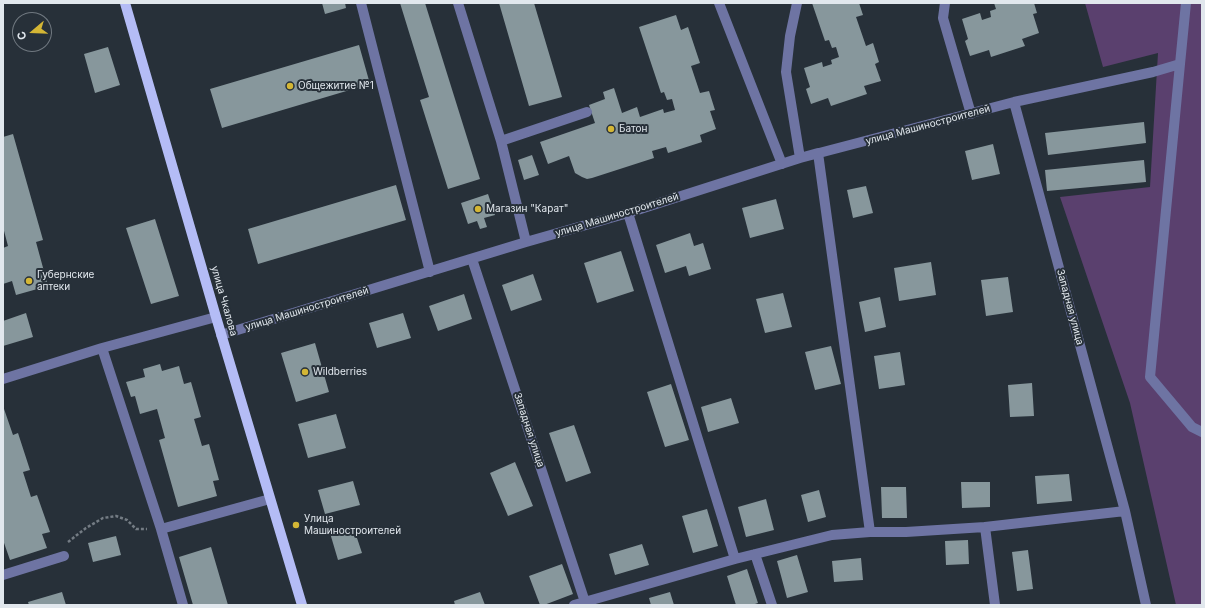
<!DOCTYPE html>
<meta charset="utf-8">
<style>
body{margin:0}
#map{position:relative;width:1205px;height:608px;overflow:hidden;background:#273039;font-family:Inter,sans-serif}
canvas{display:block}
.frame{position:absolute;inset:0;border:4px solid #e1e7ed;pointer-events:none}
.north{position:absolute;left:12px;top:12px;width:40px;height:40px;box-sizing:border-box;background:#273039;border:1px solid #717981;border-radius:50%;rotate:251deg;font-size:11px;font-weight:700;line-height:16px;text-align:center;color:#e1e7ed}
.north::after{content:'';display:block;margin:auto;width:14px;height:18px;background:#d4b635;clip-path:polygon(50% 0,100% 100%,50% 72%,0 100%)}
</style>
<div id="map">
<canvas width="1205" height="608"></canvas>
<div class="frame"></div>
<div class="north">С</div>
</div>
<script>
const c = document.querySelector('canvas').getContext('2d');
c.lineJoin = 'round';
function fillPath(path, color) {
  c.fillStyle = color;
  c.fill(path, 'evenodd');
}
function shape(rows) {
  const path = new Path2D();
  for (const r of rows) {
    path.moveTo(r[0], r[1]);
    for (let i = 2; i < r.length; i += 2) path.lineTo(r[i], r[i + 1]);
  }
  return path;
}
function strokePath(path, color, width, dash) {
  c.strokeStyle = color;
  c.lineWidth = width;
  c.lineCap = dash ? 'butt' : 'round';
  c.setLineDash(dash || []);
  c.stroke(path);
}
function write(font, color, halo, rows, align = 'center') {
  c.font = font + ' Inter,sans-serif';
  c.lineWidth = 4;
  c.setLineDash([]);
  c.textBaseline = 'middle';
  c.strokeStyle = halo;
  c.fillStyle = color;
  for (const [text, x, y, turn = 0] of rows) {
    c.save();
    c.translate(x, y);
    c.rotate((+turn || 0) * Math.PI / 180);
    c.textAlign = isNaN(turn) ? turn : align;
    if (halo) c.strokeText(text, 0, 0);
    c.fillText(text, 0, 0);
    c.restore();
  }
}
fillPath(shape([
 [1085,3,1202,3,1202,605,1176,605,1130,403,1060,197,1150,187,1158,53,1103,67]
]), '#5a406e');
fillPath(shape([
 [322,3,345,3,346,8,325,14],
 [400,3,425,3,480,179,448,189,420,100,429,97],
 [499,3,534,3,562,97,529,106],
 [812,3,859,3,863,15,856,17,866,46,873,43,879,62,875,64,881,81,864,86,867,94,831,106,828,98,811,104,806,89,810,87,804,68,822,62,823,67,832,64,831,60,839,57,836,47,832,48,829,40,825,41],
 [994,3,1034,3,1037,13,1033,14,1039,33,1022,39,1025,46,991,57,989,50,970,56,965,41,968,39,962,19,980,13,982,20,991,17,990,11,996,9],
 [676,15,681,30,688,27,700,63,691,66,700,93,709,91,715,110,710,111,716,129,700,135,702,142,668,153,666,147,652,151,654,158,592,178,587,179,582,177,575,173,569,156,548,164,540,142,595,123,589,105,605,99,603,92,614,88,622,113,637,107,640,117,663,109,664,113,675,110,672,99,667,100,664,92,661,93,639,27],
 [359,45,370,84,222,128,210,89],
 [108,47,120,85,95,93,84,54],
 [1144,122,1146,143,1048,155,1045,133],
 [13,134,43,240,36,242,48,286,16,295,12,281,3,284,3,248,8,246,3,227,3,137],
 [993,144,1000,174,972,180,965,151],
 [532,155,539,175,524,180,518,160],
 [1144,160,1146,182,1047,191,1045,170],
 [396,185,406,220,258,264,248,229],
 [866,186,873,213,853,218,847,190],
 [488,194,495,215,484,218,487,227,480,229,477,221,468,224,461,203],
 [776,199,784,229,750,238,742,208],
 [155,219,179,296,151,304,126,228],
 [690,233,694,246,703,243,711,269,689,276,686,266,665,273,656,245],
 [621,251,634,291,597,303,584,263],
 [931,262,936,295,899,301,894,268],
 [533,274,542,300,511,311,502,285],
 [1008,277,1013,312,986,316,981,280],
 [783,293,792,327,765,333,756,299],
 [464,294,472,319,438,331,429,306],
 [880,297,886,327,865,332,859,302],
 [26,313,33,337,3,346,3,321],
 [403,313,411,338,377,348,369,323],
 [315,343,329,392,296,402,281,353],
 [831,346,841,384,815,390,805,352],
 [900,352,905,385,879,389,874,356],
 [160,364,162,371,179,366,184,384,191,382,201,417,194,419,202,446,209,444,219,480,213,481,217,496,178,507,159,440,165,438,157,409,140,414,135,396,131,397,126,382,145,377,143,369],
 [1032,383,1034,416,1010,417,1008,385],
 [671,384,689,440,665,447,647,392],
 [731,398,739,423,708,432,701,407],
 [3,406,13,435,18,433,30,470,23,472,31,497,37,495,50,532,42,534,47,548,10,560,3,540],
 [336,414,346,448,308,458,298,424],
 [574,425,591,473,566,482,549,433],
 [515,462,533,506,508,516,490,473],
 [1069,474,1072,501,1037,504,1035,476],
 [353,481,360,505,325,514,318,490],
 [961,482,990,482,990,507,962,508],
 [881,487,906,487,907,518,882,518],
 [819,490,826,517,808,522,801,495],
 [766,499,774,530,746,537,738,507],
 [707,509,718,546,693,553,682,516],
 [353,526,362,553,338,560,330,533],
 [116,536,121,555,93,562,88,543],
 [968,540,969,564,946,565,945,541],
 [642,544,649,565,615,575,609,554],
 [211,547,228,605,193,605,179,557],
 [1028,550,1033,589,1017,591,1012,552],
 [797,555,808,592,787,598,777,561],
 [861,558,863,580,834,582,832,561],
 [562,564,573,594,544,605,540,605,529,576],
 [747,569,758,603,752,605,736,605,727,576],
 [62,592,66,605,29,605,28,602],
 [480,592,485,605,455,605,454,601],
 [670,592,674,605,651,605,649,598]
]), '#87979c');
strokePath(shape([
 [68,542,86,528,103,518,116,516,127,520,136,529,147,529]
]), '#747c84', 2.5, [3, 2]);
strokePath(shape([
 [361,3,430,272],
 [458,3,501,141,526,242],
 [719,3,782,164],
 [797,3,790,36,786,72,800,158,818,153,870,532],
 [945,3,943,18,971,114],
 [1180,64,1150,377,1192,427,1202,432],
 [1014,102,1125,511,1146,605],
 [501,141,587,112],
 [628,213,735,559],
 [472,259,585,602],
 [221,335,526,242,628,213,800,158,1014,102,1153,72,1180,64,1186,3],
 [102,348,161,529,183,605],
 [3,379,102,348,216,317],
 [985,527,995,605],
 [161,529,270,499],
 [755,554,772,605],
 [3,575,64,556],
 [574,605,735,559,832,535,870,532,906,532,985,527,1125,511]
]), '#6e74a3', 10);
strokePath(shape([
 [125,3,216,317,302,605]
]), '#b4bcf6', 10);
for (const [x, y, r, color] of [
 [290,86,4,"#d4b635"],
 [611,129,4,"#d4b635"],
 [478,209,4,"#d4b635"],
 [29,281,4,"#d4b635"],
 [305,372,4,"#d4b635"],
 [296,525,4,"#d4b635"]
]) {
  const dot = new Path2D();
  dot.arc(x, y, r, 0, 2 * Math.PI);
  c.fillStyle = color;
  c.fill(dot);
  strokePath(dot, '#273039', 1.5);
}
write('10px', '#e1e7ed', '#273039', [
 ["Общежитие №1",298,86],
 ["Батон",619,129],
 ["Магазин \"Карат\"",486,209],
 ["Губернские",37,275],
 ["аптеки",37,287],
 ["Wildberries",313,372],
 ["Улица",304,519],
 ["Машиностроителей",304,531]
], 'left');
write('10px', '#e1e7ed', '#273039', [
 ["улица Машиностроителей",928,125,-15],
 ["улица Машиностроителей",617,215,-17],
 ["улица Чкалова",224,301,74],
 ["Западная улица",1070,307,75],
 ["улица Машиностроителей",307,309,-17],
 ["Западная улица",529,430,72]
]);
</script>
